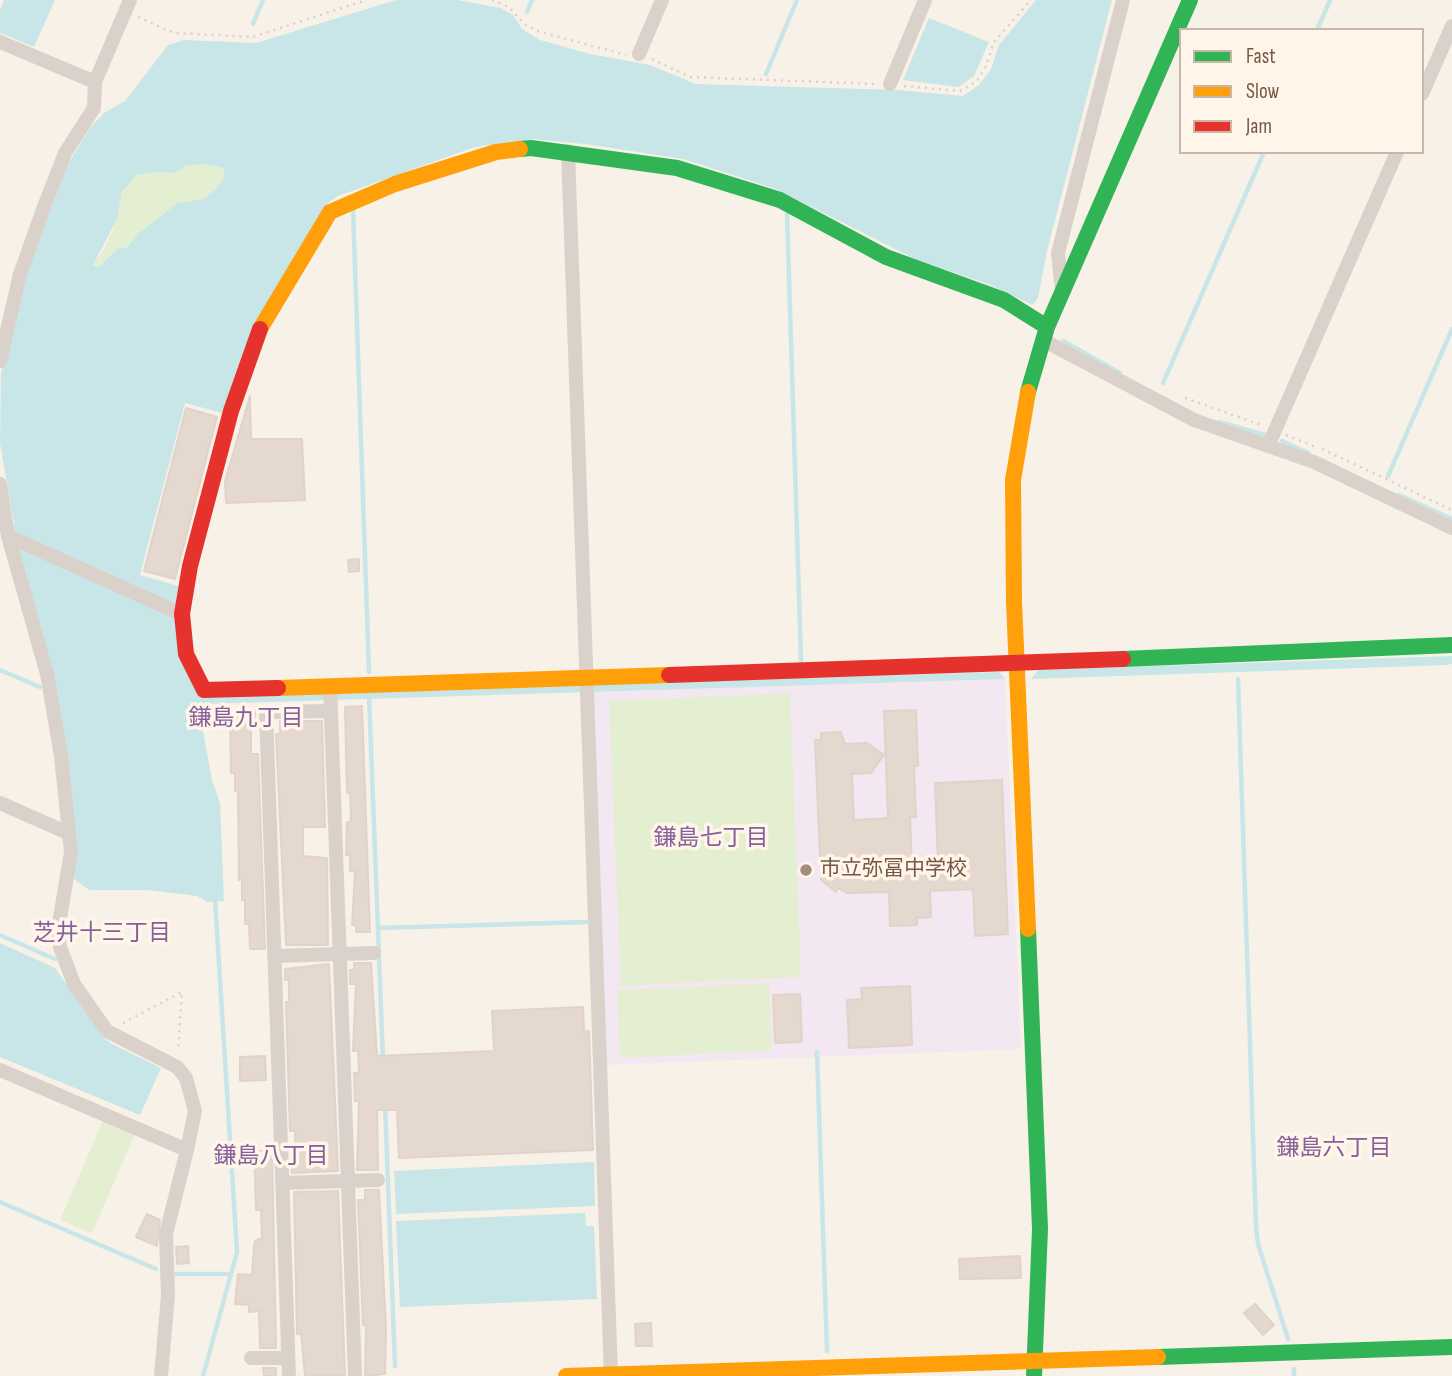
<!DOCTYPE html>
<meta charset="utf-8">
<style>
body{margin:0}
#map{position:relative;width:1452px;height:1376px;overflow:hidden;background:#f8f1e7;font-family:"Sofia Sans Condensed",sans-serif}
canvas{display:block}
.legend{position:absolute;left:1179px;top:28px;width:245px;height:126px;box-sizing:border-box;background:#fff6e9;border:2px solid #c9b6a8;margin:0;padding:9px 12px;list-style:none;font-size:21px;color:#775746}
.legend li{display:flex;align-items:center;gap:14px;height:35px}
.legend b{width:35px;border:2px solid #c9b6a8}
</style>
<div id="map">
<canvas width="1452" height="1376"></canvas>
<ul class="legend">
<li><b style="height:9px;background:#30b455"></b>Fast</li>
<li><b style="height:9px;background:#ff9f0a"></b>Slow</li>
<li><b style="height:9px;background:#e5322d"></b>Jam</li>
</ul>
</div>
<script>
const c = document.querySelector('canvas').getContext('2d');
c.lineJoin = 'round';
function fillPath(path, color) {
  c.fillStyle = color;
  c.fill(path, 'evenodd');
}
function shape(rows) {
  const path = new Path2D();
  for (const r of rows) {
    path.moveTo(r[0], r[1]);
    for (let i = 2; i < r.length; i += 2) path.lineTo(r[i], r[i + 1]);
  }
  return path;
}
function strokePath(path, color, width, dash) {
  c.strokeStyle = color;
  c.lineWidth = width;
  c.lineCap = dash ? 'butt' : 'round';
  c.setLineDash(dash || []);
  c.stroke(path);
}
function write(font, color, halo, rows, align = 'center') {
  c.font = font + ' "Sofia Sans Condensed","Noto Sans JP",sans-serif';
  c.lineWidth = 7;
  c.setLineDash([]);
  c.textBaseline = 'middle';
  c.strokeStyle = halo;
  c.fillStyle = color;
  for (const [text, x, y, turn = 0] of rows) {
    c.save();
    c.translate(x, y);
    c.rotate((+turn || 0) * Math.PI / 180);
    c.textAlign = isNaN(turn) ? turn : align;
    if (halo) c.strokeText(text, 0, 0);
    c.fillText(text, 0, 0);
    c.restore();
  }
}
fillPath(shape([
 [1005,679,1021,1049,605,1065,592,691]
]), '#f3e7f1');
fillPath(shape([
 [204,164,223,168,225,176,216,189,204,199,177,203,138,234,127,247,117,249,98,269,93,264,103,251,117,219,122,192,137,175,156,172,174,173,186,166],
 [790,693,801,977,621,986,609,701],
 [769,983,772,1050,620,1058,617,990],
 [103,1121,135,1134,92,1233,60,1220]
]), '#e3efd0');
fillPath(shape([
 [4,0,55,0,34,47,0,33,0,10],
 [396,0,457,0,501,8,513,15,522,29,540,40,590,54,650,65,696,84,898,90,963,96,979,85,991,69,999,45,1036,0,1112,0,1047,251,1038,298,1033,305,988,284,917,260,776,189,683,159,593,145,534,139,475,147,338,196,328,203,222,413,185,403,140,575,182,587,202,696,999,672,1005,679,206,704,200,715,212,780,220,803,224,901,207,902,197,896,147,890,89,890,71,877,76,856,12,531,14,524,0,443,1,373,26,274,67,165,90,128,104,113,125,101,168,45,184,40,256,43],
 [204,164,223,168,225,176,216,189,204,199,177,203,138,234,127,247,117,249,98,268,93,265,117,219,122,192,137,175,156,172,174,173,186,166],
 [929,18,989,42,974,76,959,87,903,80],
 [1452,656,1452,664,1447,665,1031,679,1038,670],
 [0,943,55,968,103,1037,112,1044,161,1068,140,1115,0,1057],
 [594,1162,595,1206,396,1214,394,1171],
 [585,1213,586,1226,594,1226,597,1299,400,1307,396,1221]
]), '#c8e6e8');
strokePath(shape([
 [527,12,532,0],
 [253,24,263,0],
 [1317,30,1330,0],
 [766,74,797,0],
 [353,210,369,672],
 [790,212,787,214,801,661],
 [1063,341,1120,373],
 [1163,383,1264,152],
 [1219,422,1265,435],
 [1282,441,1308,453],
 [1388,476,1452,329],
 [1399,495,1452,519],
 [0,670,40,687],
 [1238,679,1256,1227,1258,1244,1288,1339],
 [369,695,383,1061],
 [378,928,587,922],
 [0,935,55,959],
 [817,1052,827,1351],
 [385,1104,395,1366],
 [0,1202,156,1269],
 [172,1274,231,1274],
 [1294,1369,1294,1376],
 [203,1376,237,1252,215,899]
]), '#c8e6e8', 4.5);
const building = shape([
 [250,396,251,439,302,439,305,500,226,503,225,481,250,396],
 [186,408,217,417,175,579,144,571,186,408],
 [359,559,359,571,349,572,348,560,359,559],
 [362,706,370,932,356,932,356,925,352,925,355,871,350,871,350,855,346,855,347,822,350,822,351,815,350,793,347,793,345,707,362,706],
 [255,710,255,727,251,727,251,754,258,754,265,949,250,949,249,924,245,924,245,900,242,900,242,879,239,880,238,791,235,791,235,773,231,773,230,717,234,717,234,711,255,710],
 [916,710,918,766,914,766,916,817,910,817,912,865,938,863,935,783,1002,780,1008,934,975,936,973,889,930,891,931,917,917,918,917,925,890,926,889,892,847,893,838,888,836,892,821,880,815,740,821,740,821,733,841,732,845,744,867,743,884,755,871,773,852,774,854,820,888,818,884,711,916,710],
 [280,721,322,721,325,827,303,827,303,856,327,858,328,945,286,945,276,734,280,734,280,721],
 [354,963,371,963,377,1056,494,1051,492,1011,583,1007,584,1032,589,1031,593,1150,399,1158,397,1110,377,1110,378,1170,357,1170,359,1101,355,1101,354,1073,359,1073,358,1051,353,1051,356,984,350,984,350,970,354,970,354,963],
 [329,964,338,1171,292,1173,291,1161,296,1161,295,1131,290,1131,286,1002,289,1002,289,980,285,980,285,969,329,964],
 [910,986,912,1045,849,1048,847,1000,862,999,861,988,910,986],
 [800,994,802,1042,775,1043,773,995,800,994],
 [265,1056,266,1080,240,1081,240,1057,265,1056],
 [254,1150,272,1153,276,1348,260,1348,259,1311,249,1312,249,1305,235,1304,238,1274,252,1275,254,1247,255,1241,262,1238,261,1210,256,1210,254,1150],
 [379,1190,386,1328,385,1374,365,1376,366,1325,363,1325,358,1200,365,1200,365,1190,379,1190],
 [338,1191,345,1376,305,1375,301,1333,297,1334,294,1192,338,1191],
 [147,1214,160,1220,157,1246,136,1237,147,1214],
 [188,1246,189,1263,177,1264,176,1247,188,1246],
 [1020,1256,1021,1278,960,1279,959,1259,1020,1256],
 [1255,1304,1274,1325,1263,1335,1244,1313,1255,1304],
 [651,1323,652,1346,636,1346,635,1324,651,1323],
 [276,1368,276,1376,264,1376,263,1368,276,1368]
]);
fillPath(building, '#e4d8cf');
strokePath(building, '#e1d3c9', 2);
strokePath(shape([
 [492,0,509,7,524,24,537,31,626,55],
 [138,17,174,33,253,37,366,0],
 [652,59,690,77,876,84],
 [904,86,960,91,977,81,985,68,994,42,1031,0],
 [1185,398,1264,426],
 [1286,435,1316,447],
 [1322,449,1452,510],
 [123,1023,182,992,178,1051]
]), '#dad0cb', 2.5, [2, 5]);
strokePath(shape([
 [0,42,95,82],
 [639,54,662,0],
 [890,84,925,0],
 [1422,94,1452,26],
 [568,151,611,1376],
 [1062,291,1058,253,1123,0],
 [1043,340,1194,420,1314,462,1452,528],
 [0,361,20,274,45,204,65,153,94,108,95,82,130,0],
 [1269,444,1397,152],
 [0,484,8,536,47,674,61,756,71,852,58,930,60,947,74,984,107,1031,177,1067,186,1078,195,1111,187,1150],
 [8,536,179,613],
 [330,686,355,1376],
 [0,803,68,833],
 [274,956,374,953],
 [0,1070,187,1150,166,1234,168,1295,161,1376],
 [282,1183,378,1180],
 [251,1358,288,1358],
 [289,1376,266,712,331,711]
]), '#dad1cb', 14);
strokePath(shape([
 [520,149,531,148,677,168,780,200,886,257,1004,300,1047,327],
 [1028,392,1047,327,1190,0],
 [1123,659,1452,645],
 [1028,929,1040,1229,1034,1376],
 [1158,1357,1452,1347]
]), '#30b455', 16);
strokePath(shape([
 [260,329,330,212,395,184,496,152,520,149],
 [278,688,669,675],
 [1028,929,1014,601,1013,480,1028,392],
 [566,1376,1158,1357]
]), '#ff9f0a', 16);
strokePath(shape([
 [260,329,231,411,190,566,182,614,186,654,204,690,278,688],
 [669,675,1123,659]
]), '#e5322d', 16);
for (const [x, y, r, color] of [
 [806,870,7,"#a48d7e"]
]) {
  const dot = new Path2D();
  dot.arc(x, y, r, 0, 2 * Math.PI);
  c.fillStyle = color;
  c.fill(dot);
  strokePath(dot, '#fff6e9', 2.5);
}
write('21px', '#775746', '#fff6e9', [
 ["市立弥冨中学校",820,870]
], 'left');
write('23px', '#87609b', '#fff6e9', [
 ["鎌島九丁目",246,719],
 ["鎌島七丁目",711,839],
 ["芝井十三丁目",102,934],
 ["鎌島六丁目",1334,1149],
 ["鎌島八丁目",271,1157]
]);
</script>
